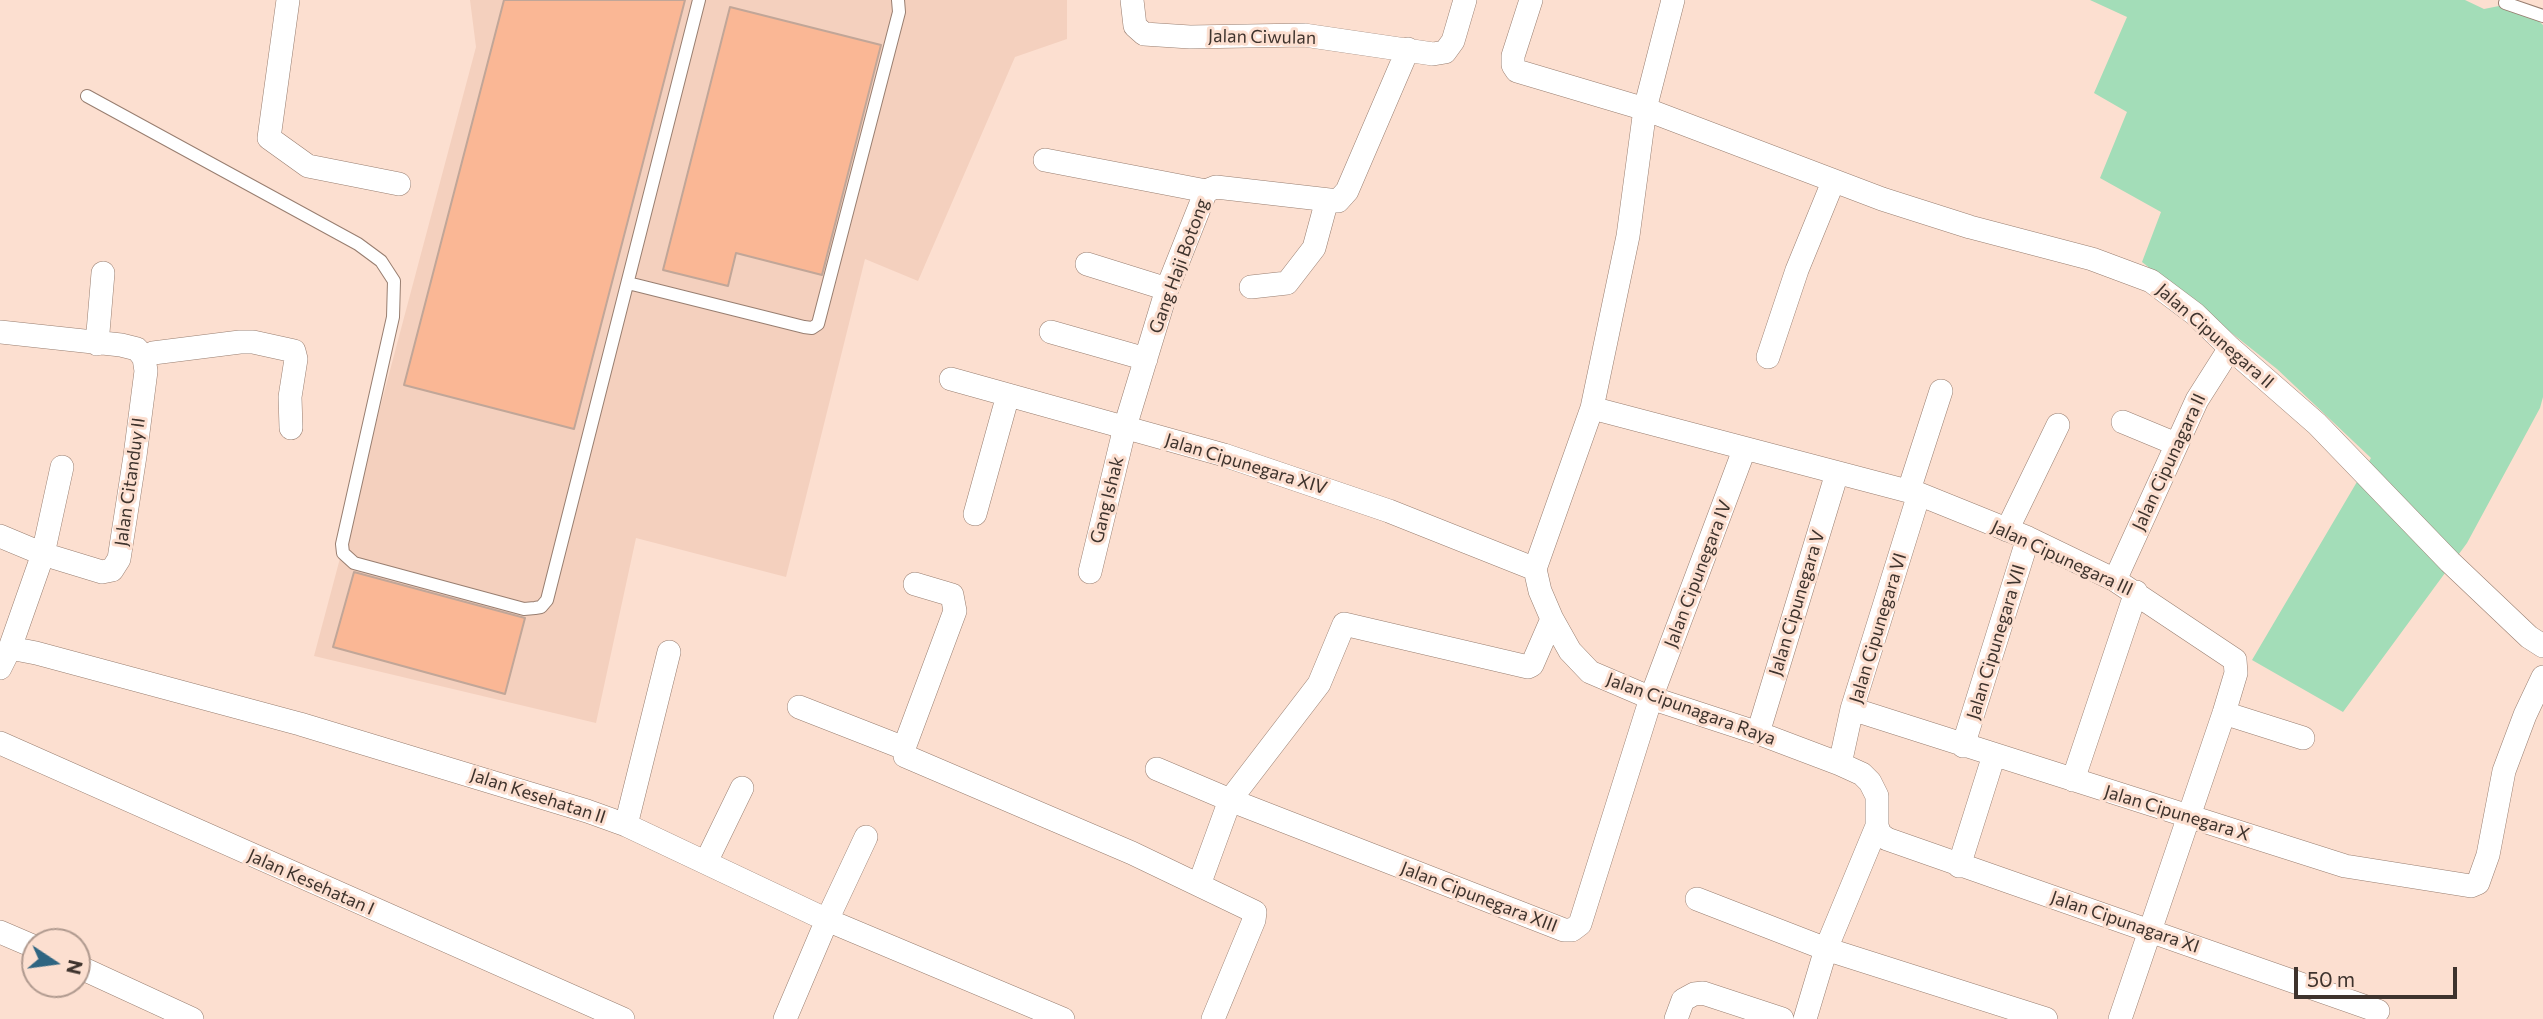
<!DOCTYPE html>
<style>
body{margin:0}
#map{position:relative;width:2543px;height:1019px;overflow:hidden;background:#fcdfd0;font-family:Commissioner,sans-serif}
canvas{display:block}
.north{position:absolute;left:21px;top:928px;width:70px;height:70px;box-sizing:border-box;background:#fcdfd0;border:2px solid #b09a8f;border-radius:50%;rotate:103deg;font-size:19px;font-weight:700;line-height:28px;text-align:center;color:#3e332d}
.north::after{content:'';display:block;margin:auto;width:24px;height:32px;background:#2f6581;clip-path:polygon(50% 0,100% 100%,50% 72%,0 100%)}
.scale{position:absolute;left:2294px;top:967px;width:163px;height:32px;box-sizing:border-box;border:4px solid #3e332d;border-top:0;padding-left:9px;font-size:21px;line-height:24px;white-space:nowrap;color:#3e332d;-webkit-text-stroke:5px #fcdfd0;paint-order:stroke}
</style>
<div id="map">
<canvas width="2543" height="1019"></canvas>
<div class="north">N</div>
<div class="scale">50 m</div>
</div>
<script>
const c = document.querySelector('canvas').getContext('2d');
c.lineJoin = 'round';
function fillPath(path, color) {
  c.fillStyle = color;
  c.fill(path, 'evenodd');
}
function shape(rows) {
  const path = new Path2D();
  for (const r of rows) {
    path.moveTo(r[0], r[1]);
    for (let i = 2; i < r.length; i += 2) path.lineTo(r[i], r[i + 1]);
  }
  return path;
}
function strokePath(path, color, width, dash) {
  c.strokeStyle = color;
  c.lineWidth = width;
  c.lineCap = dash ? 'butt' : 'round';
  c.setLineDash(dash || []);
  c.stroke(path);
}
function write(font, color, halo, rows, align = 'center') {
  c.font = font + ' Commissioner,sans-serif';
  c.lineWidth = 6;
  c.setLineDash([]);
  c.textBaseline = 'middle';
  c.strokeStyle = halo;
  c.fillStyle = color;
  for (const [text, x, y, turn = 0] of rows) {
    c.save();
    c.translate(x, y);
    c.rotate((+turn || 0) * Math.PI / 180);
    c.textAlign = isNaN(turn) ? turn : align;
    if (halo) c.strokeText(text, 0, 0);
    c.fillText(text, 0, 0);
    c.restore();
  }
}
fillPath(shape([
 [470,0,1067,0,1067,39,1015,57,918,281,865,259,786,577,636,538,596,723,314,656,476,47]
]), '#f4d0be');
fillPath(shape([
 [2090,0,2465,0,2484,9,2519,2,2543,25,2543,397,2540,408,2467,543,2343,712,2252,660,2371,458,2277,369,2142,262,2161,212,2100,178,2127,112,2094,93,2127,17]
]), '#a3ddb8');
const building = shape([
 [504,0,685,0,574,429,404,385,504,0],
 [730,7,881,45,822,275,736,253,728,286,663,270,730,7],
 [354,572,525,618,505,694,333,647,354,572]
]);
fillPath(building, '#fab795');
strokePath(building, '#c1a698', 2);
const service = shape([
 [2505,3,2543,16],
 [87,96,358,244,381,261,394,281,393,317,342,544,343,553,354,563,524,609,535,608,541,607,547,600,699,0],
 [628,283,804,327,812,328,818,324,899,12,898,0]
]);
const minor = shape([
 [288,0,269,138,308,166,399,184],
 [1132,0,1135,26,1144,34,1190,37,1304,35,1433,54,1445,52,1453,41,1465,0],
 [1531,0,1513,56,1513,65,1517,71,1645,109,1882,199,1970,227,2092,259,2151,281,2195,314,2230,348,2317,424,2450,562,2529,637,2543,646],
 [1673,0,1645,109,1628,236,1592,408,1535,569,1540,591,1552,619,1570,651,1590,672,1651,698,1758,733,1840,764,1862,774,1870,782,1877,796,1877,826,1826,949,2046,1019],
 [1045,160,1206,191],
 [1087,264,1167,289],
 [1251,287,1287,283,1314,248,1327,200],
 [0,332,121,345,137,349,144,358],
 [1051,332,1146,359],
 [97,344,103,273],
 [1768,357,1797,270,1833,182],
 [144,358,153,353,240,342,253,342,294,351,296,359,290,397,291,428],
 [951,379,1224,455,1389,511,1535,569],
 [1592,408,1919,494,2028,538,2115,580,2235,660,2236,673,2224,713,2120,1019],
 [2123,422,2176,444],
 [1909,490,1941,391],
 [975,514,1008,395],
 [2007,530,2058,425],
 [0,536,43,554,102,572,112,570,119,559,135,456,146,371,144,358],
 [1090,572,1125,427,1167,289,1206,191,1216,187,1338,201,1347,191,1408,49],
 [2115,580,2197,400,2230,348],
 [915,584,952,595,955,611,904,748,905,756,1132,853,1255,912,1254,920,1213,1019],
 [10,648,43,554,62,467],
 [0,668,10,648,36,653,300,724,587,811,626,825,827,920,1063,1019],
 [799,707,904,748],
 [1852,709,2345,866,2471,886,2478,883,2488,855,2504,771,2525,715,2543,677],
 [2224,713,2303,738],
 [1758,733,1837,473],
 [0,743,623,1019],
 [1963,746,2028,538],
 [1840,764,1852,709,1919,494],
 [1157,769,1230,800,1564,930,1572,930,1580,924,1651,698,1744,450],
 [2073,780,2136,592],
 [626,825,669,652],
 [1877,826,1880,834,1887,839,2378,1011],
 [706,862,742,788],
 [1959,866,1994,755],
 [1199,885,1230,800,1319,684,1344,624,1528,667,1532,665,1552,619],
 [1697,899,1826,949,1805,1019],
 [0,932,35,947],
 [77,966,192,1019],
 [785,1019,827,920,866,837],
 [1676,1019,1683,1000,1694,994,1703,993,1782,1019]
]);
strokePath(service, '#987e70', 14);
strokePath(minor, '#987e70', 24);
strokePath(service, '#fff', 12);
strokePath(minor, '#fff', 23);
write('18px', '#3e332d', '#fcdfd0', [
 ["Jalan Ciwulan",1262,37,1],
 ["Gang Haji Botong",1179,266,-70],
 ["Jalan Cipunegara II",2215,336,41],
 ["Jalan Cipunagara II",2169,462,-65],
 ["Jalan Cipunegara XIV",1246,464,17],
 ["Jalan Citanduy II",130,482,-82],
 ["Gang Ishak",1107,500,-76],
 ["Jalan Cipunegara III",2062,558,25],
 ["Jalan Cipunegara IV",1698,574,-69],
 ["Jalan Cipunegara V",1797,603,-73],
 ["Jalan Cipunegara VI",1878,628,-73],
 ["Jalan Cipunegara VII",1996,642,-73],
 ["Jalan Cipunagara Raya",1691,709,20],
 ["Jalan Kesehatan II",538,796,18],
 ["Jalan Cipunegara X",2177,813,17],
 ["Jalan Kesehatan I",311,882,24],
 ["Jalan Cipunegara XIII",1479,897,21],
 ["Jalan Cipunagara XI",2125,922,19]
]);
</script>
